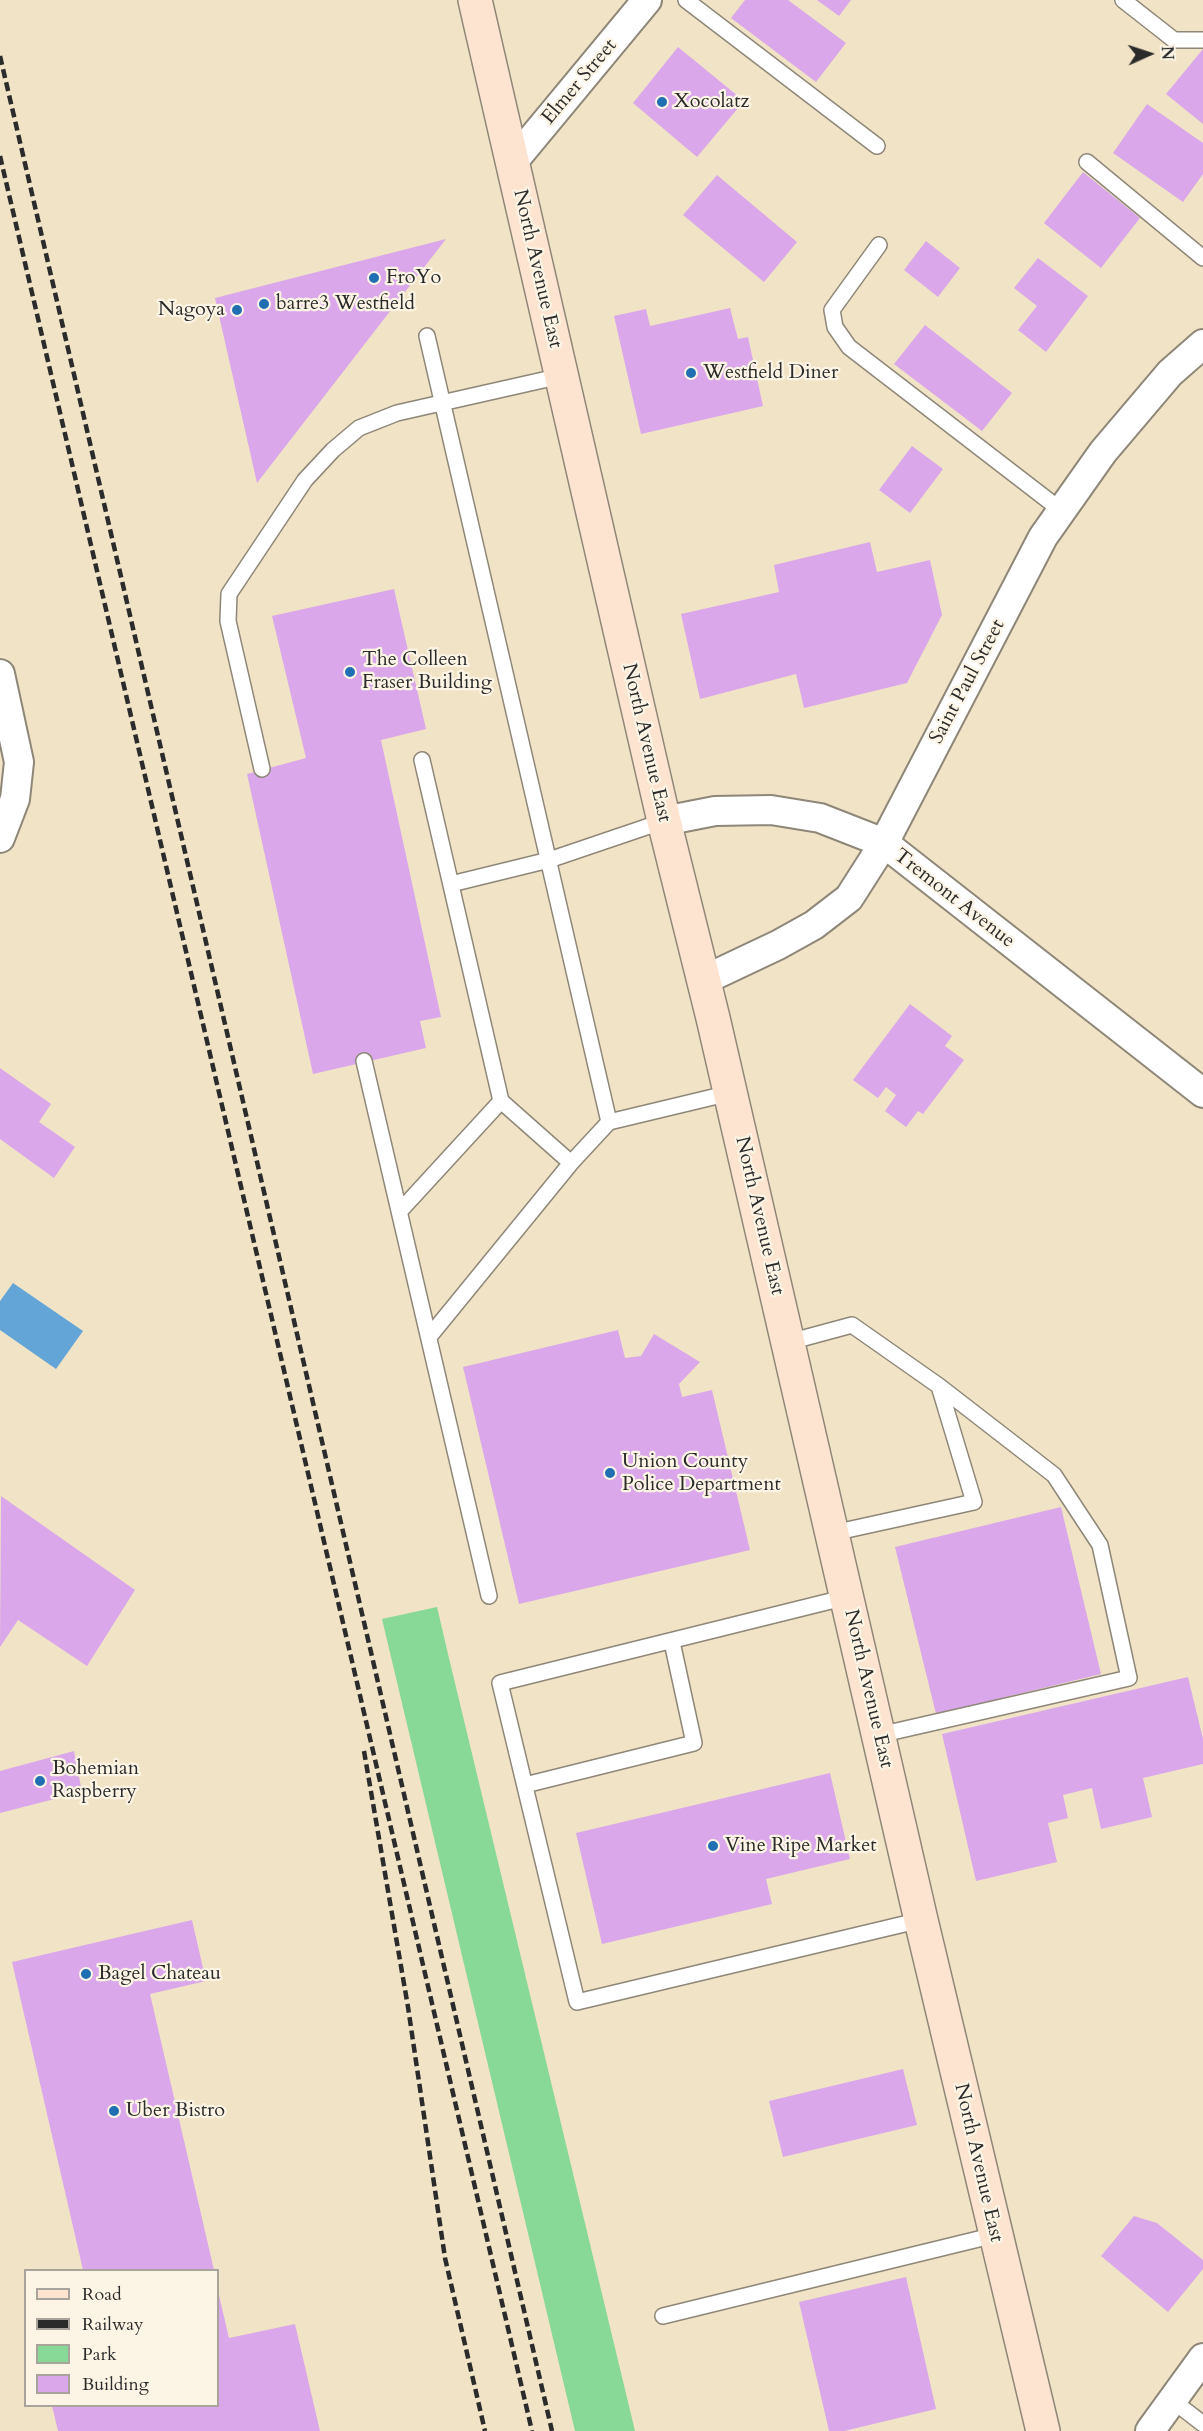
<!DOCTYPE html>
<style>
body{margin:0}
#map{position:relative;width:1203px;height:2431px;overflow:hidden;background:#f1e3c5;font-family:Cardo,serif}
canvas{display:block}
.legend{position:absolute;left:24px;top:2269px;width:195px;height:138px;box-sizing:border-box;background:#fcf5e5;border:2px solid #a8a49b;margin:0;padding:8px 10px;list-style:none;font-size:18px;color:#2b2b2b}
.legend li{display:flex;align-items:center;gap:12px;height:30px}
.legend b{width:30px;border:2px solid #a8a49b}
.north{position:absolute;left:1119px;top:24px;width:60px;height:60px;-webkit-text-stroke:4px #fcf5e5;paint-order:stroke;rotate:87deg;font-size:16px;font-weight:700;line-height:24px;text-align:center;color:#2b2b2b}
.north::after{content:'';display:block;margin:auto;width:21px;height:27px;background:#2b2b2b;clip-path:polygon(50% 0,100% 100%,50% 72%,0 100%)}
</style>
<div id="map">
<canvas width="1203" height="2431"></canvas>
<ul class="legend">
<li><b style="height:8px;background:#fde4d1"></b>Road</li>
<li><b style="height:8px;background:#2b2b2b"></b>Railway</li>
<li><b style="height:16px;background:#88d897"></b>Park</li>
<li><b style="height:16px;background:#daa8ea"></b>Building</li>
</ul>
<div class="north">N</div>
</div>
<script>
const c = document.querySelector('canvas').getContext('2d');
c.lineJoin = 'round';
function fillPath(path, color) {
  c.fillStyle = color;
  c.fill(path, 'evenodd');
}
function shape(rows) {
  const path = new Path2D();
  for (const r of rows) {
    path.moveTo(r[0], r[1]);
    for (let i = 2; i < r.length; i += 2) path.lineTo(r[i], r[i + 1]);
  }
  return path;
}
function strokePath(path, color, width, dash) {
  c.strokeStyle = color;
  c.lineWidth = width;
  c.lineCap = dash ? 'butt' : 'round';
  c.setLineDash(dash || []);
  c.stroke(path);
}
function write(font, color, halo, rows, align = 'center') {
  c.font = font + ' Cardo,serif';
  c.lineWidth = 4.5;
  c.setLineDash([]);
  c.textBaseline = 'middle';
  c.strokeStyle = halo;
  c.fillStyle = color;
  for (const [text, x, y, turn = 0] of rows) {
    c.save();
    c.translate(x, y);
    c.rotate((+turn || 0) * Math.PI / 180);
    c.textAlign = isNaN(turn) ? turn : align;
    if (halo) c.strokeText(text, 0, 0);
    c.fillText(text, 0, 0);
    c.restore();
  }
}
fillPath(shape([
 [437,1607,448,1654,635,2431,575,2431,382,1619]
]), '#88d897');
fillPath(shape([
 [13,1283,83,1331,56,1369,0,1330,0,1301]
]), '#63a5d7');
fillPath(shape([
 [745,0,788,0,846,43,816,82,731,18],
 [817,0,851,0,839,16],
 [678,47,744,101,697,157,633,103],
 [1203,49,1203,124,1166,94],
 [1147,104,1203,143,1203,174,1183,202,1113,153],
 [1083,172,1140,218,1101,268,1044,223],
 [717,175,797,242,764,282,683,215],
 [446,239,257,483,215,298],
 [926,241,960,268,938,297,904,270],
 [1038,258,1088,296,1046,352,1018,330,1037,306,1014,288],
 [730,308,738,339,748,337,763,406,641,434,614,316,646,309,650,326],
 [925,325,1012,393,982,431,894,364],
 [912,446,943,469,910,513,879,490],
 [870,542,877,572,930,560,942,615,907,683,804,708,796,674,700,699,681,614,779,592,774,565],
 [394,589,426,729,381,740,441,1017,420,1021,426,1048,313,1074,247,774,306,758,272,616],
 [910,1004,952,1036,945,1046,964,1060,923,1114,918,1111,906,1127,885,1111,896,1095,886,1087,878,1098,853,1080],
 [0,1068,51,1104,39,1122,75,1147,54,1178,0,1139],
 [618,1330,625,1358,641,1356,654,1334,700,1362,679,1384,682,1397,712,1390,750,1550,519,1604,463,1367],
 [1,1496,135,1590,87,1666,18,1620,0,1647],
 [1061,1507,1101,1674,936,1714,895,1547],
 [1188,1677,1203,1739,1203,1764,1143,1778,1152,1817,1101,1829,1092,1788,1063,1795,1068,1818,1048,1823,1057,1862,976,1881,942,1734],
 [74,1751,82,1792,0,1813,0,1771],
 [830,1773,850,1859,766,1879,772,1904,602,1944,576,1833],
 [192,1920,206,1981,150,1994,214,2270,83,2270,12,1962],
 [903,2069,917,2125,783,2157,769,2101],
 [1134,2216,1157,2223,1203,2260,1203,2269,1168,2312,1101,2256],
 [906,2277,936,2409,844,2431,829,2431,799,2302],
 [218,2291,229,2338,295,2324,320,2431,58,2431,52,2406,218,2406]
]), '#daa8ea');
const lane = shape([
 [686,0,877,146],
 [1123,0,1174,40,1203,40],
 [1087,162,1203,258],
 [879,245,832,310,835,327,849,347,1062,511],
 [427,336,609,1122],
 [422,760,501,1101],
 [262,769,228,621,229,594,305,480,333,450,359,428,397,413,561,376],
 [451,884,549,860,664,821],
 [364,1061,489,1596],
 [400,1211,501,1101,571,1163],
 [429,1337,571,1163,609,1122,730,1093],
 [789,1342,852,1325,939,1386,974,1502,833,1533],
 [847,1597,500,1683,577,2002,921,1920],
 [879,1735,1129,1678,1100,1545,1054,1475,939,1386],
 [525,1785,694,1743,672,1642],
 [663,2316,995,2235],
 [1172,2400,1203,2424]
]);
const street = shape([
 [512,163,647,0],
 [0,674,19,762,15,799,0,838],
 [664,821,715,811,771,810,820,818,884,843,1203,1093],
 [704,980,778,945,814,925,849,898,884,843,1043,537,1103,452,1170,373,1203,344],
 [1150,2431,1203,2358]
]);
const secondary = shape([
 [475,0,664,821,713,1018,921,1920,1043,2431]
]);
strokePath(lane, '#8e8778', 18);
strokePath(street, '#8e8778', 32);
strokePath(secondary, '#8e8778', 36);
strokePath(lane, '#fff', 15);
strokePath(street, '#fff', 28);
strokePath(secondary, '#fde4d1', 33);
strokePath(shape([
 [0,56,552,2431],
 [0,156,532,2431],
 [364,1751,408,2007,445,2258,485,2431]
]), '#2b2b2b', 4.5, [9, 4.5]);
for (const [x, y, r, color] of [
 [662,102,6,"#1f6fb2"],
 [374,278,6,"#1f6fb2"],
 [264,304,6,"#1f6fb2"],
 [237,310,6,"#1f6fb2"],
 [691,373,6,"#1f6fb2"],
 [350,672,6,"#1f6fb2"],
 [610,1473,6,"#1f6fb2"],
 [40,1781,6,"#1f6fb2"],
 [713,1846,6,"#1f6fb2"],
 [86,1974,6,"#1f6fb2"],
 [114,2111,6,"#1f6fb2"]
]) {
  const dot = new Path2D();
  dot.arc(x, y, r, 0, 2 * Math.PI);
  c.fillStyle = color;
  c.fill(dot);
  strokePath(dot, '#fcf5e5', 2);
}
write('20px', '#2b2b2b', '#fcf5e5', [
 ["Elmer Street",580,82,-50],
 ["North Avenue East",537,269,77],
 ["Saint Paul Street",968,682,-62],
 ["North Avenue East",646,743,77],
 ["Tremont Avenue",954,899,38],
 ["North Avenue East",759,1216,77],
 ["North Avenue East",868,1689,77],
 ["North Avenue East",978,2163,77]
]);
write('20px', '#2b2b2b', '#fcf5e5', [
 ["Xocolatz",674,102],
 ["FroYo",386,278],
 ["barre3 Westfield",276,304],
 ["Nagoya",225,310,"right"],
 ["Westfield Diner",703,373],
 ["The Colleen",362,660],
 ["Fraser Building",362,683],
 ["Union County",622,1462],
 ["Police Department",622,1485],
 ["Bohemian",52,1769],
 ["Raspberry",52,1792],
 ["Vine Ripe Market",725,1846],
 ["Bagel Chateau",98,1974],
 ["Uber Bistro",126,2111]
], 'left');
</script>
